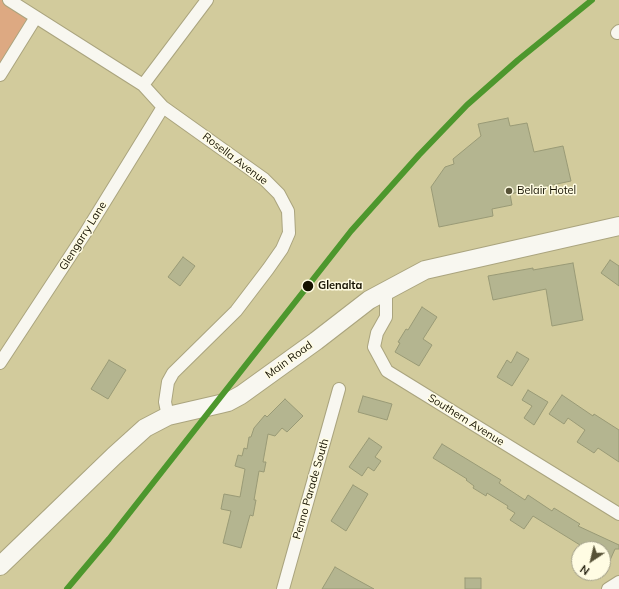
<!DOCTYPE html>
<style>
body{margin:0}
#map{position:relative;width:619px;height:589px;overflow:hidden;background:#d2cb9c;font-family:Mulish,sans-serif}
canvas{display:block}
.north{position:absolute;left:571px;top:541px;width:40px;height:40px;box-sizing:border-box;background:#fffce3;border:1px solid #a19e88;border-radius:50%;rotate:215deg;font-size:11px;font-weight:700;line-height:16px;text-align:center;color:#151100}
.north::after{content:'';display:block;margin:auto;width:14px;height:18px;background:#575237;clip-path:polygon(50% 0,100% 100%,50% 72%,0 100%)}
</style>
<div id="map">
<canvas width="619" height="589"></canvas>
<div class="north">N</div>
</div>
<script>
const c = document.querySelector('canvas').getContext('2d');
c.lineJoin = 'round';
function fillPath(path, color) {
  c.fillStyle = color;
  c.fill(path, 'evenodd');
}
function shape(rows) {
  const path = new Path2D();
  for (const r of rows) {
    path.moveTo(r[0], r[1]);
    for (let i = 2; i < r.length; i += 2) path.lineTo(r[i], r[i + 1]);
  }
  return path;
}
function strokePath(path, color, width, dash) {
  c.strokeStyle = color;
  c.lineWidth = width;
  c.lineCap = dash ? 'butt' : 'round';
  c.setLineDash(dash || []);
  c.stroke(path);
}
function write(font, color, halo, rows, align = 'center') {
  c.font = font + ' Mulish,sans-serif';
  c.lineWidth = 3;
  c.setLineDash([]);
  c.textBaseline = 'middle';
  c.strokeStyle = halo;
  c.fillStyle = color;
  for (const [text, x, y, turn = 0] of rows) {
    c.save();
    c.translate(x, y);
    c.rotate((+turn || 0) * Math.PI / 180);
    c.textAlign = isNaN(turn) ? turn : align;
    if (halo) c.strokeText(text, 0, 0);
    c.fillText(text, 0, 0);
    c.restore();
  }
}
fillPath(shape([
 [0,0,9,0,36,17,0,75]
]), '#dda982');
const building = shape([
 [508,118,510,126,527,123,534,152,563,146,571,181,510,194,512,205,492,209,493,216,439,227,431,187,445,167,454,164,453,159,481,136,478,124,508,118],
 [183,257,195,266,180,286,168,277,183,257],
 [610,260,619,266,619,286,601,273,610,260],
 [573,263,583,320,552,326,546,289,493,300,488,276,533,268,533,270,573,263],
 [422,307,437,317,423,339,432,345,419,366,395,352,400,343,398,342,406,329,408,330,422,307],
 [517,352,529,359,512,386,497,377,507,360,511,363,517,352],
 [109,360,126,370,108,399,91,389,109,360],
 [528,390,548,402,534,425,524,418,532,406,522,400,528,390],
 [562,395,593,416,594,414,619,430,619,462,598,448,594,453,577,442,585,430,568,418,564,424,549,414,562,395],
 [363,396,392,404,387,420,358,412,363,396],
 [285,399,303,416,287,432,282,428,275,436,268,434,263,462,266,462,264,472,259,471,254,500,256,500,253,516,250,515,241,548,223,543,231,511,221,509,224,494,240,497,245,469,235,466,238,455,242,456,244,448,247,449,249,437,251,437,254,428,265,415,267,417,285,399],
 [369,438,382,447,375,457,381,461,374,471,368,467,362,476,349,467,369,438],
 [442,444,501,480,499,483,525,500,528,495,552,511,554,508,580,524,578,526,619,545,619,549,615,549,603,576,603,549,586,549,579,546,580,545,533,516,524,529,510,520,515,513,507,508,508,506,487,493,486,496,473,488,474,486,466,480,467,479,433,458,442,444],
 [353,485,368,494,346,531,331,521,353,485],
 [335,567,354,578,374,589,322,589,335,567],
 [465,578,481,578,481,589,465,589,465,578]
]);
fillPath(building, '#b4b590');
strokePath(building, '#999a76', 1);
const minor = shape([
 [9,0,143,85,163,107,264,179,279,194,288,211,289,233,282,249,268,269,236,311,173,373,168,382,165,402,168,416],
 [617,33,619,31],
 [0,75,36,17],
 [143,85,207,0],
 [386,291,386,317,377,333,374,347,387,371,619,514],
 [0,363,86,232,163,107],
 [283,589,339,389],
 [608,589,619,582]
]);
const secondary = shape([
 [0,566,114,456,145,428,168,416,220,404,228,402,241,395,316,341,369,300,425,270,619,226]
]);
strokePath(minor, '#aaa47e', 14);
strokePath(secondary, '#aaa47e', 20);
strokePath(minor, '#f8f7f0', 12);
strokePath(secondary, '#f8f7f0', 18);
strokePath(shape([
 [67,589,109,539,351,231,419,155,467,105,518,60,592,0]
]), '#4d972d', 6);
for (const [x, y, r, color] of [
 [509,191,4,"#575237"],
 [308,286,6,"#151100"]
]) {
  const dot = new Path2D();
  dot.arc(x, y, r, 0, 2 * Math.PI);
  c.fillStyle = color;
  c.fill(dot);
  strokePath(dot, '#fffce3', 1.5);
}
write('11px', '#151100', '#fffce3', [
 ["Rosella Avenue",235,159,37],
 ["Glengarry Lane",83,236,-58],
 ["Main Road",289,360,-36],
 ["Southern Avenue",466,420,32],
 ["Penno Parade South",311,489,-74]
]);
write('11px', '#151100', '#fffce3', [
 ["Belair Hotel",517,191]
], 'left');
write('bold 11px', '#151100', '#fffce3', [
 ["Glenalta",318,286]
], 'left');
</script>
